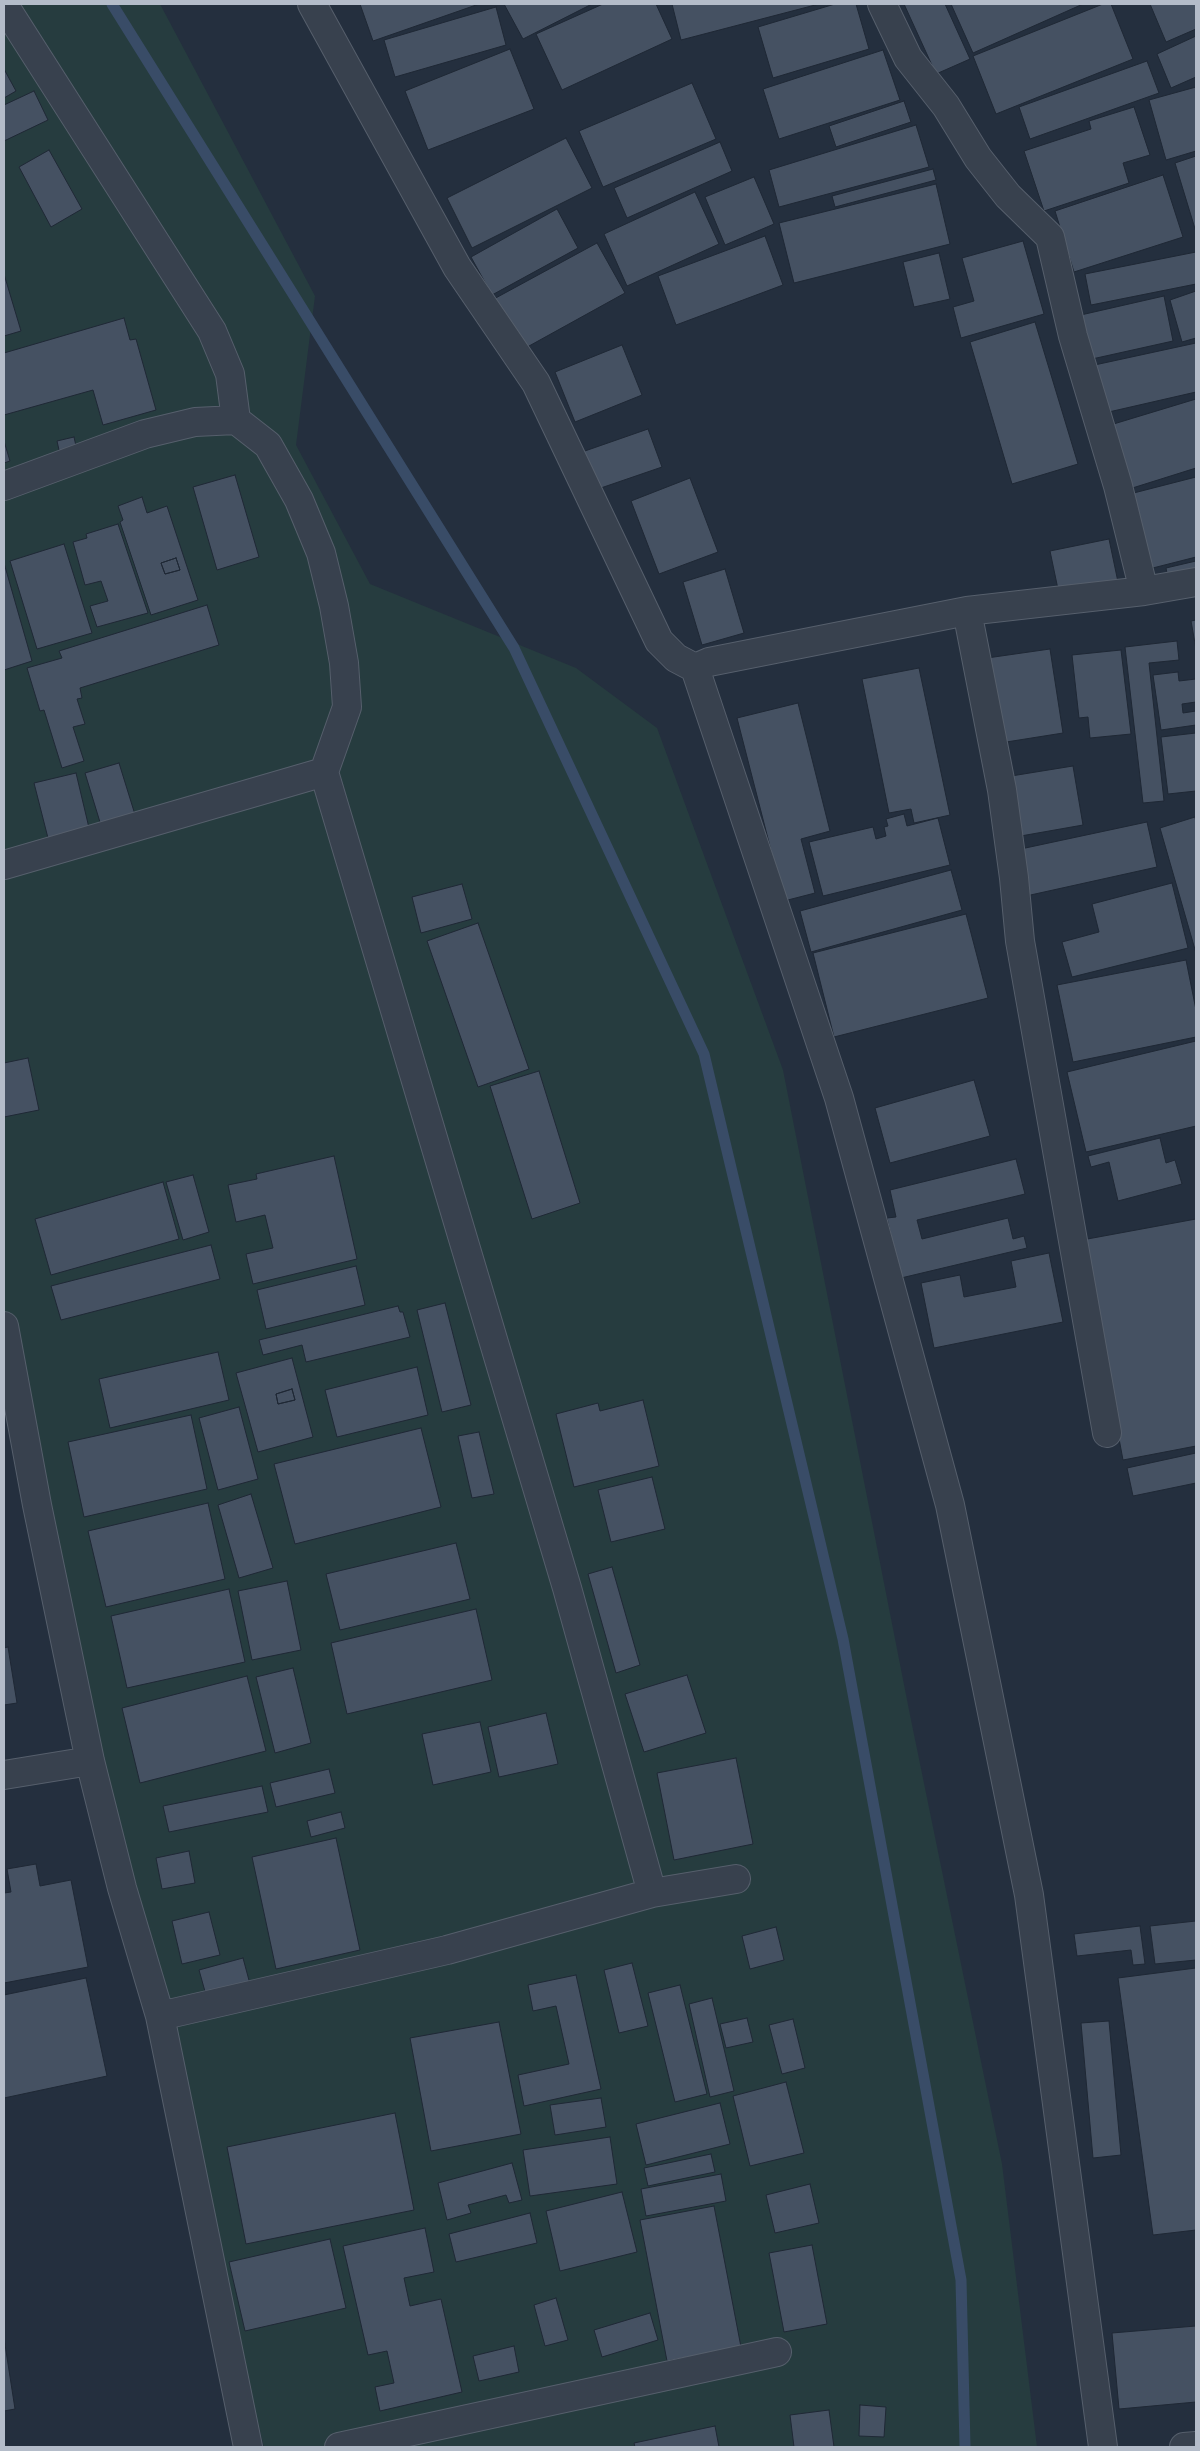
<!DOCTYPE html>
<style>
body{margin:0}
#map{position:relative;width:1200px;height:2451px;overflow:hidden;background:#242f3e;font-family:"Open Sans",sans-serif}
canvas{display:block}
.frame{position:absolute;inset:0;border:5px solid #b4bcc9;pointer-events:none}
</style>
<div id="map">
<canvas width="1200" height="2451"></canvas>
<div class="frame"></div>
</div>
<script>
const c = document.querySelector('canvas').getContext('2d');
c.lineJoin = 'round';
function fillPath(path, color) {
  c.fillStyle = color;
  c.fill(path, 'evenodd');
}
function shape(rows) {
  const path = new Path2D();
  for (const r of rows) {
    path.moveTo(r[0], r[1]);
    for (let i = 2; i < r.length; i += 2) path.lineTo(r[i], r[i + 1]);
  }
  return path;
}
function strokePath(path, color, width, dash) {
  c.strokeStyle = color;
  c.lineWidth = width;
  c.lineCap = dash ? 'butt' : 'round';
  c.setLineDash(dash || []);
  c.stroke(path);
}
fillPath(shape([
 [4,4,160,4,315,296,296,445,370,584,576,668,657,728,783,1070,910,1715,1002,2164,1037,2447,264,2447,4,1389]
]), '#263c3f');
strokePath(shape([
 [112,4,514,648,704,1054,843,1639,961,2280,965,2447]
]), '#394c67', 11);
const building = shape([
 [360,4,479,4,373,41,360,4],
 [504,4,592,4,523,39,504,4],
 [603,4,656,4,672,39,562,90,536,34,603,4],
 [672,4,819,4,681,40,672,4],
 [835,4,856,4,869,49,773,78,758,27,835,4],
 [904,4,945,4,970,59,936,74,904,4],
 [951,4,1083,4,973,53,951,4],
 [1103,4,1111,4,1133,59,996,114,973,56,1103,4],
 [1150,4,1196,4,1196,29,1166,42,1150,4],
 [496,7,506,45,395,77,384,40,496,7],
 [1196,36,1196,77,1171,88,1157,54,1196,36],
 [510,49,534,109,428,150,405,91,510,49],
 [883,50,900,100,779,139,763,89,883,50],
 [1147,61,1159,93,1030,139,1019,107,1147,61],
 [4,69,16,91,4,98,4,69],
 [692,83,716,139,603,187,579,131,692,83],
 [1196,87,1196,151,1166,160,1149,100,1196,87],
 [34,91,48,120,4,141,4,105,34,91],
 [904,101,911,122,836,147,829,126,904,101],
 [1134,107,1150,155,1123,163,1129,183,1044,211,1024,151,1091,129,1089,121,1134,107],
 [916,125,929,167,779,207,769,170,916,125],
 [566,138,592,188,472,248,447,198,566,138],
 [720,142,732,171,627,218,614,188,720,142],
 [49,150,82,209,51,227,19,167,49,150],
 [1196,156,1196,232,1175,163,1196,156],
 [933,169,936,180,835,207,832,196,933,169],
 [1163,175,1183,237,1074,272,1055,211,1163,175],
 [754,177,774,224,725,245,705,197,754,177],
 [936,184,950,244,794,283,779,223,936,184],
 [695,192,719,244,627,286,604,234,695,192],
 [557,209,578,248,492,295,471,257,557,209],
 [765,236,783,285,676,325,658,276,765,236],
 [1023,241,1044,314,961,338,953,307,974,301,962,258,1023,241],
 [597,243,625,293,520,351,492,300,597,243],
 [1196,252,1196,284,1091,305,1085,274,1196,252],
 [939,253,950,299,914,307,903,262,939,253],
 [4,274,21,331,4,336,4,274],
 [1196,291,1196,338,1182,342,1170,300,1196,291],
 [1164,296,1173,341,1083,361,1072,317,1164,296],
 [124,318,130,340,136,339,156,410,103,425,93,390,4,415,4,353,124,318],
 [1035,322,1078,464,1012,484,970,342,1035,322],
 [1196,343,1196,392,1100,414,1090,366,1196,343],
 [622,345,642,395,575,422,555,372,622,345],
 [1196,399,1196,468,1126,490,1107,426,1196,399],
 [648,429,662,467,595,490,582,452,648,429],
 [74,437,78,455,61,459,57,441,74,437],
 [4,441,10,461,4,463,4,441],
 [235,475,259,557,217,570,193,487,235,475],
 [1196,477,1196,557,1141,571,1122,496,1196,477],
 [690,478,718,552,659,574,631,501,690,478],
 [142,497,147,513,167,506,198,600,151,615,120,522,123,520,118,506,142,497],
 [176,558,180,570,165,574,161,563,176,558],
 [118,524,148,613,97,627,90,606,108,601,101,581,85,585,73,542,87,538,86,534,118,524],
 [1109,539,1118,582,1059,594,1050,551,1109,539],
 [64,544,92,633,37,649,10,561,64,544],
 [176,558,180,570,165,574,161,563,176,558],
 [1196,561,1196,578,1169,584,1166,568,1196,561],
 [4,563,32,661,4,670,4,563],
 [725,569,744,633,702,645,683,582,725,569],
 [207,605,219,645,80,688,82,698,77,699,85,724,73,727,84,761,62,768,44,710,40,711,27,668,62,658,59,651,207,605],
 [1196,620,1196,649,1191,621,1196,620],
 [1177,641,1179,660,1149,663,1164,801,1143,803,1125,647,1177,641],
 [1050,649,1063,733,1000,743,987,658,1050,649],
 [1121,650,1131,734,1090,738,1088,717,1079,718,1072,655,1121,650],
 [919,668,950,815,914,823,911,809,889,813,862,679,919,668],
 [1178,672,1179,681,1196,679,1196,702,1182,704,1183,713,1196,711,1196,725,1161,730,1153,675,1178,672],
 [798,703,830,831,801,839,815,893,784,901,737,718,798,703],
 [1196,733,1196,791,1168,794,1161,737,1196,733],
 [119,763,137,821,103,832,85,773,119,763],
 [1073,766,1083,825,1015,837,1005,777,1073,766],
 [76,773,90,832,49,842,34,783,76,773],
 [904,814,907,826,938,818,950,865,823,896,809,842,873,827,876,839,886,836,884,827,888,826,886,819,904,814],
 [1195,817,1196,823,1196,953,1160,828,1195,817],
 [1147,822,1157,867,1026,896,1016,850,1147,822],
 [951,870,962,910,811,952,800,911,951,870],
 [1172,883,1188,948,1072,977,1062,942,1099,932,1092,904,1172,883],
 [462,884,472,919,421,933,412,897,462,884],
 [966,914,988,998,834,1037,813,953,966,914],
 [478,923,529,1069,478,1087,427,941,478,923],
 [1186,960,1196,1010,1196,1037,1073,1062,1057,985,1186,960],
 [1196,1041,1196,1126,1086,1152,1067,1072,1196,1041],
 [28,1058,39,1110,4,1117,4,1063,28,1058],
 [539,1071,580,1203,532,1219,490,1086,539,1071],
 [974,1080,990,1136,890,1163,875,1108,974,1080],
 [1160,1138,1166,1163,1175,1160,1182,1184,1118,1201,1109,1162,1091,1167,1088,1156,1160,1138],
 [334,1156,357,1259,253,1284,246,1254,273,1248,265,1215,236,1222,228,1185,257,1179,256,1174,334,1156],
 [1016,1159,1025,1194,917,1220,922,1239,1008,1218,1013,1239,1024,1236,1027,1248,901,1278,887,1218,896,1217,890,1190,1016,1159],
 [193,1175,209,1232,183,1240,166,1182,193,1175],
 [163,1182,179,1239,51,1275,35,1219,163,1182],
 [1196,1219,1196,1446,1123,1460,1082,1240,1196,1219],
 [211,1245,220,1279,61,1320,51,1286,211,1245],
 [1049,1253,1063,1322,934,1348,921,1283,960,1275,964,1297,1016,1287,1011,1261,1049,1253],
 [356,1266,365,1305,266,1329,257,1290,356,1266],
 [445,1303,471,1405,442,1412,417,1310,445,1303],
 [398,1306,400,1312,403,1312,410,1337,306,1362,302,1345,263,1355,259,1340,398,1306],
 [218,1352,229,1400,110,1428,99,1379,218,1352],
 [292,1358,313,1437,258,1452,236,1373,292,1358],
 [292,1389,295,1400,278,1404,276,1394,292,1389],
 [417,1367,428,1415,337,1437,325,1390,417,1367],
 [292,1389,295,1400,278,1404,276,1394,292,1389],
 [643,1400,659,1466,574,1487,556,1414,598,1403,600,1411,643,1400],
 [239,1407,258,1479,218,1490,199,1418,239,1407],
 [191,1415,207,1489,84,1517,68,1442,191,1415],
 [421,1428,441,1507,295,1544,274,1464,421,1428],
 [479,1432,494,1494,472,1498,458,1436,479,1432],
 [1196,1453,1196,1483,1133,1496,1127,1468,1196,1453],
 [652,1477,665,1529,611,1542,598,1490,652,1477],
 [251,1494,273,1568,239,1578,218,1505,251,1494],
 [208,1503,225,1579,106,1607,88,1531,208,1503],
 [456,1543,470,1599,340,1630,326,1574,456,1543],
 [612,1567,640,1665,616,1673,588,1574,612,1567],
 [287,1581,301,1650,252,1660,238,1591,287,1581],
 [229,1589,245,1662,127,1688,111,1616,229,1589],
 [476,1609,492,1680,347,1714,331,1643,476,1609],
 [8,1647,17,1703,4,1705,4,1648,8,1647],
 [293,1668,311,1743,275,1753,256,1677,293,1668],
 [687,1675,706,1733,644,1752,625,1694,687,1675],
 [247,1676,266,1751,140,1783,122,1708,247,1676],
 [546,1713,558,1764,499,1777,488,1727,546,1713],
 [480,1722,491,1772,433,1785,422,1734,480,1722],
 [736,1758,753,1844,674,1860,657,1773,736,1758],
 [329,1769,335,1793,276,1807,270,1783,329,1769],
 [262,1786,268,1812,169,1832,163,1806,262,1786],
 [341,1812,345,1828,311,1837,307,1821,341,1812],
 [336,1838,360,1950,276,1969,252,1857,336,1838],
 [189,1851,195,1883,162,1889,156,1858,189,1851],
 [36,1864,40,1886,71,1880,88,1967,4,1983,4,1893,11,1892,7,1869,36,1864],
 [209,1912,220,1955,182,1964,172,1921,209,1912],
 [1196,1921,1196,1960,1155,1964,1150,1926,1196,1921],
 [1140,1926,1145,1964,1133,1965,1131,1950,1077,1956,1074,1934,1140,1926],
 [776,1927,784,1960,750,1969,742,1936,776,1927],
 [243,1958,250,1984,206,1995,199,1970,243,1958],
 [632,1963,648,2026,619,2033,604,1970,632,1963],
 [1196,1968,1196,2230,1153,2235,1118,1978,1196,1968],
 [576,1975,601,2089,524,2106,518,2075,569,2064,556,2006,533,2011,528,1985,576,1975],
 [86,1978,107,2076,4,2098,4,1995,86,1978],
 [680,1985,707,2094,675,2102,648,1993,680,1985],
 [712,1998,734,2091,710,2097,689,2004,712,1998],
 [747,2018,753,2042,726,2048,720,2024,747,2018],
 [793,2019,805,2068,782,2074,769,2025,793,2019],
 [1109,2021,1121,2155,1093,2158,1081,2023,1109,2021],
 [499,2022,521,2134,431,2151,410,2038,499,2022],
 [786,2082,804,2153,750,2166,733,2096,786,2082],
 [601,2098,606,2127,555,2135,550,2105,601,2098],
 [720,2103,730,2144,646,2165,636,2124,720,2103],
 [395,2113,414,2210,246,2244,227,2147,395,2113],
 [610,2137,617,2184,530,2196,523,2150,610,2137],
 [711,2154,715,2172,648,2186,644,2168,711,2154],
 [512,2163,522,2200,509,2203,506,2195,468,2205,471,2213,447,2220,438,2183,512,2163],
 [721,2174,726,2201,646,2216,641,2189,721,2174],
 [810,2184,819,2223,775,2233,766,2195,810,2184],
 [622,2192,637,2252,560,2271,546,2211,622,2192],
 [714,2206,741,2347,667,2361,640,2220,714,2206],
 [530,2213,537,2243,456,2262,449,2234,530,2213],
 [425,2228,434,2272,404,2278,410,2306,441,2299,462,2392,380,2411,375,2387,394,2383,387,2351,368,2355,343,2246,425,2228],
 [330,2239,346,2308,245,2331,229,2262,330,2239],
 [812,2245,827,2324,784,2332,769,2253,812,2245],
 [556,2298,568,2340,545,2346,534,2305,556,2298],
 [650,2313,658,2340,602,2357,594,2330,650,2313],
 [1196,2326,1196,2402,1119,2409,1112,2333,1196,2326],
 [4,2338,15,2409,4,2411,4,2338],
 [514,2346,519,2372,479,2381,473,2356,514,2346],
 [860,2405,886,2407,884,2437,859,2436,860,2405],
 [829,2410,834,2447,794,2447,790,2415,829,2410],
 [715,2426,719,2447,635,2447,634,2443,715,2426]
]);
fillPath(building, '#455162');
strokePath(building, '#1f2835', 1);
const street = shape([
 [312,4,457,267,536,383,659,641,676,658,695,668,839,1098,950,1505,1029,1895,1103,2447],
 [882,4,908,58,946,106,978,158,1008,196,1050,237,1073,336,1118,486,1144,591],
 [4,5,212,331,230,374,236,420],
 [4,486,145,434,195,422,236,420,268,445,299,500,321,553,334,606,344,663,347,707,324,772,4,865],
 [967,611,1002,790,1014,878,1020,941,1107,1433],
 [695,668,709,662,967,611,1144,591,1196,582],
 [324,772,567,1588,652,1893],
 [4,1326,37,1505,90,1761,122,1888,160,2016,248,2447],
 [4,1775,90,1761],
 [160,2016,447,1950,652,1893,736,1879],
 [339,2447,777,2352],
 [1184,2447,1196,2446]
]);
strokePath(street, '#565f6c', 30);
strokePath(street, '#38414e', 28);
</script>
